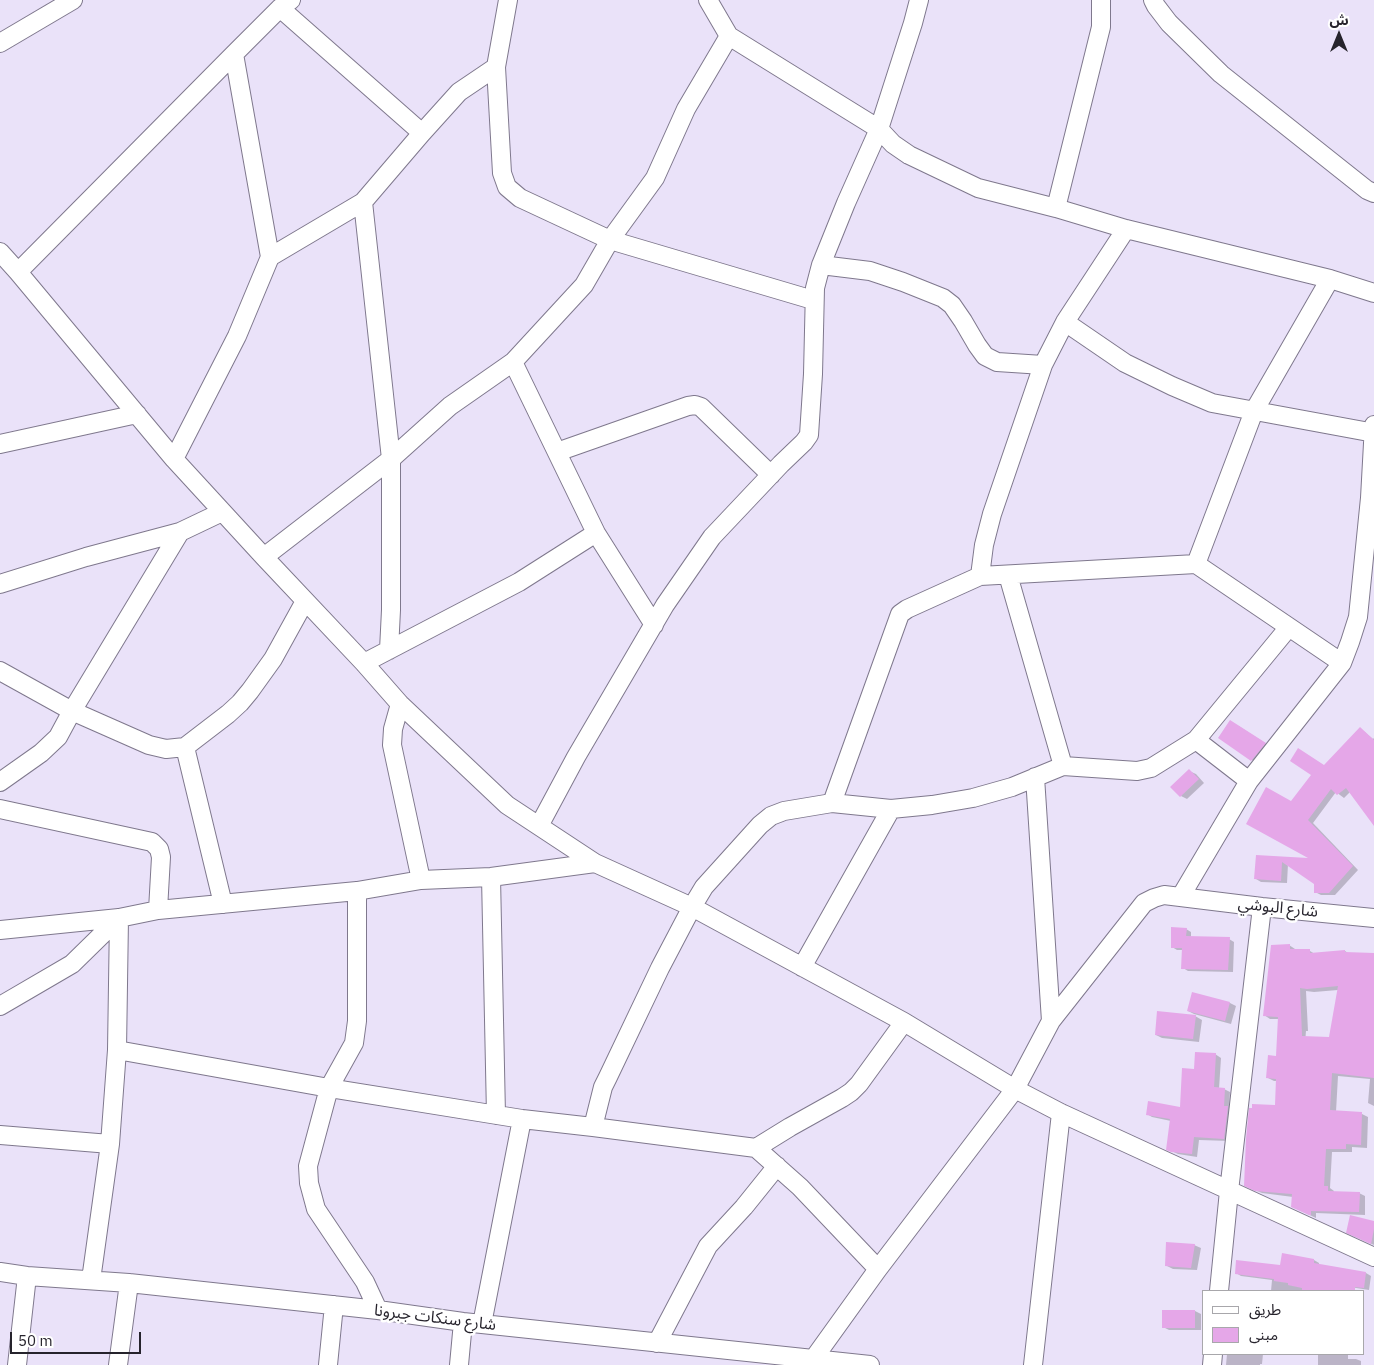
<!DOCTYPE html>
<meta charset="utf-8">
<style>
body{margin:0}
#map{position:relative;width:1374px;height:1365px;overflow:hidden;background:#eae2f9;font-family:"IBM Plex Sans","Noto Sans Arabic",sans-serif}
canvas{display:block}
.legend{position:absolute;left:1202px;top:1290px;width:162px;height:65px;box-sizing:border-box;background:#fff;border:1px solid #a8a7ab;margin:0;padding:6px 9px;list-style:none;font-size:15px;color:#26232c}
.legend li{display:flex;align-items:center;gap:10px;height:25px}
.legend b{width:25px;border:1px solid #a8a7ab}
.north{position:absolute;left:1314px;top:10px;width:50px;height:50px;-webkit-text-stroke:4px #fff;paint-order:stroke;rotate:0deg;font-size:14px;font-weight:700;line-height:20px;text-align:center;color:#26232c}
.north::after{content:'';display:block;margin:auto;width:18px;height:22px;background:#26232c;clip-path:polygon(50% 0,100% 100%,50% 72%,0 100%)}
.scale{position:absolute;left:10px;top:1332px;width:131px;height:22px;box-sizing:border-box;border:2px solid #26232c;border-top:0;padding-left:6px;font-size:15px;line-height:18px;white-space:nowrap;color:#26232c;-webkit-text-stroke:4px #fff;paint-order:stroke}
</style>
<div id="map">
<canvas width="1374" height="1365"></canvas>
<ul class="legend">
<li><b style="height:6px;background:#fff"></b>طريق</li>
<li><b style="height:14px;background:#e5a7e8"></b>مبنى</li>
</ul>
<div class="north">ش</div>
<div class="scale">50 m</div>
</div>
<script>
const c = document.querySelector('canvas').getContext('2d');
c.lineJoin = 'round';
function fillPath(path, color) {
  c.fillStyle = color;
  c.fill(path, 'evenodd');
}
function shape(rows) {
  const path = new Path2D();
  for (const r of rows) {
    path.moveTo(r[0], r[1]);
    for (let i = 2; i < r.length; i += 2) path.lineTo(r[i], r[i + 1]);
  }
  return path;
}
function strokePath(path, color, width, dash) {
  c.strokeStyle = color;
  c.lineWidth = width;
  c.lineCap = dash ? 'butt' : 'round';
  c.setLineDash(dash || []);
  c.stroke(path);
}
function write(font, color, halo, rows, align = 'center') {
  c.font = font + ' "IBM Plex Sans","Noto Sans Arabic",sans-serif';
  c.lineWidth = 5;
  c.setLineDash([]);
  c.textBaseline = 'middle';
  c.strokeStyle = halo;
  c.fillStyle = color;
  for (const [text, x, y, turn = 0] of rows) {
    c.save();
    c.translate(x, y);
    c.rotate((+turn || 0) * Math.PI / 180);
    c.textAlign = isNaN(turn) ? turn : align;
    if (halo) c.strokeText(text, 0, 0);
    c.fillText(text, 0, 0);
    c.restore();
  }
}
fillPath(shape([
 [1237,725,1271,747,1258,763,1252,760],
 [1361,729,1373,739,1374,738,1374,819,1350,792,1344,798,1336,792,1313,823,1358,870,1335,895,1321,895,1315,892,1315,883,1288,864,1287,883,1261,882,1256,879,1257,856,1313,859,1292,803],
 [1189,771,1196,774,1204,783,1187,799,1181,796],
 [1186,929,1191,932,1191,937,1229,939,1234,942,1233,972,1188,971,1183,968,1183,950,1177,950,1172,947],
 [1289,945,1295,949,1295,950,1310,951,1315,954,1345,951,1348,953,1374,954,1374,1029,1338,990,1314,992,1306,991,1308,1031,1306,1031,1305,1043,1374,1051,1374,1106,1368,1103,1370,1079,1338,1076,1336,1112,1362,1114,1368,1117,1367,1148,1352,1147,1352,1152,1332,1152,1330,1188,1334,1191,1334,1192,1359,1193,1365,1196,1365,1215,1316,1213,1316,1218,1299,1210,1293,1197,1262,1193,1252,1189,1276,1107,1277,1081,1274,1081,1268,1078,1277,1057,1279,1019,1270,1019,1264,1015],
 [1193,993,1230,1003,1236,1006,1231,1024,1194,1014,1188,1011],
 [1195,1016,1202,1020,1199,1042,1162,1038,1156,1035],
 [1215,1054,1221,1058,1219,1089,1224,1089,1230,1092,1229,1108,1233,1110,1230,1141,1199,1140,1197,1157,1178,1154,1167,1149,1171,1121,1152,1117,1147,1114,1181,1108,1195,1070],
 [1374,1222,1374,1245,1354,1236],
 [1194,1245,1201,1248,1197,1270,1173,1269,1167,1266],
 [1283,1255,1314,1260,1319,1263,1319,1265,1366,1273,1371,1276,1369,1290,1350,1287,1349,1291,1271,1291,1272,1280,1241,1276,1236,1273,1281,1266],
 [1195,1311,1201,1314,1201,1330,1169,1330,1163,1327],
 [1227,1354,1263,1354,1262,1364,1260,1364,1260,1365,1226,1365],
 [1318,1354,1348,1354,1348,1359,1356,1359,1361,1361,1361,1365,1318,1365]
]), '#0003');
fillPath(shape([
 [1230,720,1266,743,1251,761,1218,738],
 [1360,727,1374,740,1374,826,1346,788,1337,795,1331,789,1308,820,1353,866,1329,893,1314,893,1314,884,1282,862,1281,881,1254,879,1256,855,1308,858,1246,824,1266,787,1291,801,1311,775,1290,761,1298,748,1324,765],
 [1189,769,1199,779,1180,797,1170,787],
 [1171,927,1187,928,1186,936,1230,937,1228,970,1181,969,1182,948,1171,948],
 [1290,944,1290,949,1310,949,1310,953,1345,950,1345,952,1374,953,1374,1078,1332,1073,1330,1110,1362,1112,1361,1145,1346,1144,1346,1149,1326,1149,1324,1186,1328,1186,1328,1191,1360,1192,1359,1212,1311,1211,1311,1215,1309,1215,1291,1207,1292,1194,1255,1191,1244,1186,1246,1139,1249,1108,1252,1108,1252,1104,1275,1105,1276,1079,1266,1078,1268,1055,1276,1056,1278,1017,1263,1016,1271,945],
 [1338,986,1329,1037,1302,1036,1300,988,1307,989],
 [1192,992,1230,1002,1225,1021,1187,1011],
 [1157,1011,1196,1015,1193,1039,1155,1035],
 [1195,1052,1216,1053,1214,1087,1225,1088,1224,1106,1228,1106,1224,1139,1194,1137,1192,1154,1171,1152,1166,1150,1170,1119,1146,1115,1148,1101,1180,1107,1182,1068,1194,1069],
 [1350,1215,1374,1221,1374,1229,1371,1244,1346,1233],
 [1166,1242,1195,1244,1191,1268,1165,1266],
 [1282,1253,1314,1259,1314,1263,1366,1272,1364,1288,1355,1287,1355,1291,1302,1291,1302,1288,1288,1285,1288,1283,1274,1281,1274,1279,1235,1274,1236,1260,1280,1265],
 [1162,1310,1195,1310,1195,1328,1162,1328]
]), '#e5a7e8');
const minor = shape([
 [508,0,496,67,502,173,507,187,520,198,610,240,813,300],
 [708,0,729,36,879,129,893,144,909,155,978,188,1056,208,1126,229,1330,279,1374,293],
 [1153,0,1156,6,1169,23,1221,74,1367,190,1374,193],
 [280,8,422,133],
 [0,43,73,0],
 [363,202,391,459,391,610,389,650],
 [1056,208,1101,27,1101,0],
 [0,252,18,272,174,459,264,557,364,663,400,704,507,805,595,863,692,907,904,1022,1015,1089,1061,1113,1374,1257],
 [270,257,363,202,422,133,459,92,496,67],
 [821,265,870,271,903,282,943,298,952,305,963,321,977,345,985,356,997,362,1043,365],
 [18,272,234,54,280,8,291,0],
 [1065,322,1125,363,1172,386,1212,403,1374,433],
 [513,362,596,533,654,625],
 [0,444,137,414],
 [557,452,688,406,695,405,701,407,771,475],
 [174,459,237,336,270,257,234,54],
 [264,557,391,459,450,406,513,362,584,285,610,240,655,178,686,109,729,36],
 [1196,564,1254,411,1330,279],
 [1008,575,1063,766],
 [980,576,984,545,992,514,1043,365,1065,322,1126,229],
 [0,584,86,557,180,532],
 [364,663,519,582,596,533],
 [0,671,72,711,149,745,166,749,185,747,228,714,240,703,250,691,273,659,305,601],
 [400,704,393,729,392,745,421,880],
 [1196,740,1289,627],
 [185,747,223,904],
 [1035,777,1051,1021],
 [0,782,41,753,58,737,72,711,180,532,222,512],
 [832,803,900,614,907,609,980,576,1196,564,1342,663],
 [0,809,152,842,159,849,161,857,158,910],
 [539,826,576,757,665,605,712,537,781,464,804,442,809,435,813,374,815,288,821,265,846,203,879,129,913,23,919,0],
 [491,877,496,1115],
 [357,891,357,1021,354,1043,329,1088,308,1166,309,1183,316,1209,365,1282,378,1310],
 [1181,896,1249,781],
 [0,930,119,918,158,910,357,891,421,880,491,877,595,863],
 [802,967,891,809],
 [0,1006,72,964,119,918],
 [117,1050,329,1088,522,1119,593,1127,756,1148,790,1127,842,1098,851,1092,859,1084,904,1022],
 [593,1127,603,1087,608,1077,660,968,692,907,704,887,760,825,771,816,784,811,832,803,891,809,932,805,973,798,1012,787,1063,766,1137,771,1151,768,1196,740,1249,781,1342,663,1350,642,1358,617,1370,498,1374,425],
 [0,1135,110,1144],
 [756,1148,800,1187,878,1269],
 [0,1272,27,1276,129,1283,378,1310,463,1322,870,1365],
 [91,1280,110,1144,117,1050,119,918],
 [1219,1291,1229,1191,1262,907],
 [482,1324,522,1119],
 [657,1343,708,1246,744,1207,777,1166],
 [17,1365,27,1276],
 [118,1365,129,1283],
 [328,1365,334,1305],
 [459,1365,463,1322],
 [809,1365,878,1269,1015,1089,1051,1021,1144,903,1154,898,1164,895,1262,907,1374,918],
 [1033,1365,1061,1113],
 [1212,1365,1213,1354]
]);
strokePath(minor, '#7f788d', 20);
strokePath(minor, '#fff', 18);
write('16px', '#26232c', '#fff', [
 ["شارع البوشي",1278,908,6],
 ["شارع سنكات جبرونا",435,1318,7]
]);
</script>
